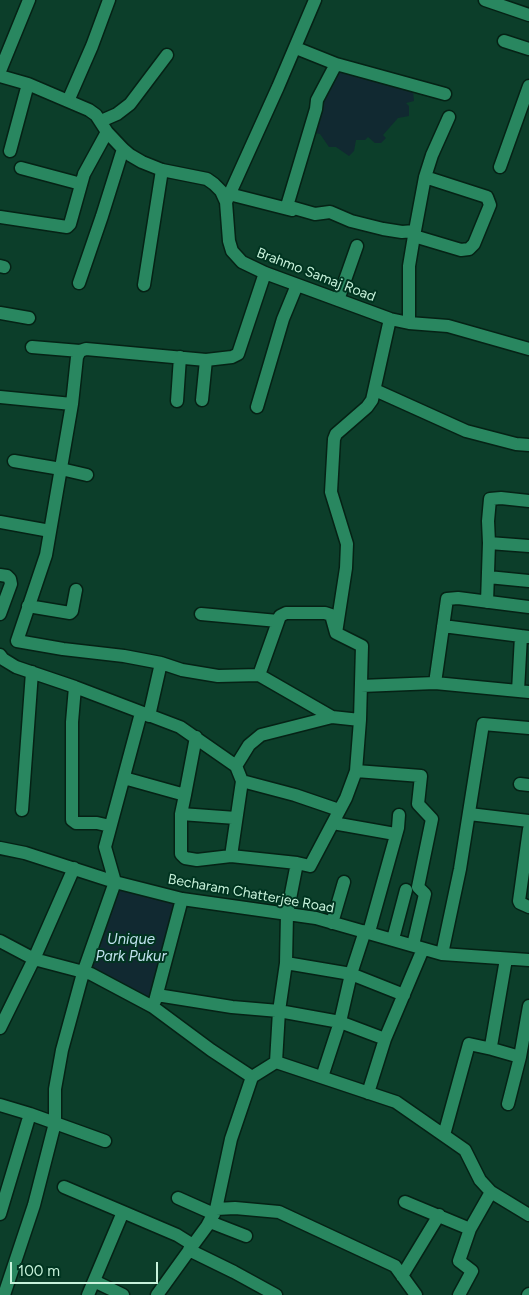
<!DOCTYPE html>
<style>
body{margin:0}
#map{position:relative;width:529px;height:1295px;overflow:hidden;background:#0c3e2a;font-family:Figtree,sans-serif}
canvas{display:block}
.scale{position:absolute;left:10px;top:1262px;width:148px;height:22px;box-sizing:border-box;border:2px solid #c7f2db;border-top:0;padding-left:6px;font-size:15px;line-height:18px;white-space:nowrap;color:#c7f2db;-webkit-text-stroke:4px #003420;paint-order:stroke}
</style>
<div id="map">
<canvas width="529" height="1295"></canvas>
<div class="scale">100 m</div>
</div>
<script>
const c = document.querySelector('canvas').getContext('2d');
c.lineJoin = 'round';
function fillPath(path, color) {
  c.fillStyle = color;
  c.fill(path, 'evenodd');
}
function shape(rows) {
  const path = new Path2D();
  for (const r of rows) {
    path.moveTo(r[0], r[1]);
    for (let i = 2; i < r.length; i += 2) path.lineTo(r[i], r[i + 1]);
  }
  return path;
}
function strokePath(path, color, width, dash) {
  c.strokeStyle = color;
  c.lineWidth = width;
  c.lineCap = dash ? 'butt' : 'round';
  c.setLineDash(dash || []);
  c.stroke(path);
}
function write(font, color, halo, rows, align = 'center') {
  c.font = font + ' Figtree,sans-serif';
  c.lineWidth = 4;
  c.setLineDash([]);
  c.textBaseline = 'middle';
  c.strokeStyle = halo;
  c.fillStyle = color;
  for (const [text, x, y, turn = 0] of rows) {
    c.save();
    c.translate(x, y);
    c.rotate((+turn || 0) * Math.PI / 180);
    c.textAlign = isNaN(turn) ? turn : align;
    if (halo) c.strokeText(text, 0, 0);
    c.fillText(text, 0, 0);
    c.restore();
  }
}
fillPath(shape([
 [339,69,413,91,414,101,406,103,409,106,409,116,398,118,383,135,386,138,381,143,375,143,368,137,365,140,356,140,354,151,349,156,336,147,329,147,320,134,312,132,318,100],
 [115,886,179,905,154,1002,86,968]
]), '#112931');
const minor = shape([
 [485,0,529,15],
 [504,41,529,49],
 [296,48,336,64,445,94],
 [336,64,317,100,316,109,287,206,315,214,330,212,351,221,383,229,402,232,415,231],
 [0,71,29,0],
 [0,76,28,84,89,110,96,115,107,132,123,149,130,155,142,162,162,170,207,179,214,184,221,191,226,202,229,241,232,251,242,262,265,273,390,319,409,323,448,326,529,349],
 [68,101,92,46,109,0],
 [101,121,117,114,130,104,167,55],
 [10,151,28,84],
 [500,167,529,86],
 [21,168,81,184],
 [229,194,292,210],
 [226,202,278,87,315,0],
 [0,217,67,227,70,224,84,174,107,132],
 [414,236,461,250,469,249,474,244,490,205,487,197,425,177],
 [0,266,4,267],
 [79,283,102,216,123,149],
 [144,285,162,170],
 [338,300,357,246],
 [0,313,29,318],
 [409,323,409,266,414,236,425,177,432,155,449,117],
 [32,347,80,351],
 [375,390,466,431,516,444,529,445],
 [0,397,72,404],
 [202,400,206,360,232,357,238,354,265,273],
 [177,401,180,357],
 [257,407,283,319,297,285],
 [14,461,61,469,87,475],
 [529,501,501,498,490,499,488,521,489,543,529,546],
 [0,522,50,531],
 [0,575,7,576,10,579,11,584,0,614],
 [488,577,529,581],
 [487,602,489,543],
 [28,606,70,613,72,611,76,590],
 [529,607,458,598,447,599,435,683,529,692],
 [201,614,278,621],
 [443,626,529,637],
 [336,633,346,568,347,544,331,492,334,439,336,434,367,407,372,400,390,319],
 [0,655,3,659,16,667,75,687,180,727,236,766,242,781,231,856,297,863,287,914,286,963,279,1011,340,1022,385,1039,423,949],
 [161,663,182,670,218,676,259,675,332,717,360,720,356,771,346,798,310,866,297,863],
 [259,675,280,616,286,613,325,613,331,615,336,633,362,646,360,720],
 [361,686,435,683],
 [75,687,72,722,72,820,76,823,97,823,110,826],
 [518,691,521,636],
 [149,716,161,663,124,656,63,649,17,641,46,555,72,404,77,357,80,351,86,349,206,360],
 [236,766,249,745,261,735,332,717],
 [356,771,421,776,418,804,432,819,418,887,425,894,413,945],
 [124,778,185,795,181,814,236,818],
 [242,781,295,795,339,810],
 [520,784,529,785],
 [185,795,196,737],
 [22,810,32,672],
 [181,814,181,854,185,858,197,860,231,856],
 [469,814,529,821],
 [333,823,395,834],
 [529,829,519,901,520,903,529,907],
 [0,848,25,853,115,882,182,899,316,918,442,954,529,960],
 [332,923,344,882],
 [369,932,398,828,399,815],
 [393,939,406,890],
 [0,941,34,959,91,974,153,1007,211,1050,252,1077,276,1062,396,1102,465,1150,480,1180,491,1192,529,1215],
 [442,954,460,869,483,724,529,728],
 [506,959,491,1046,492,1049,520,1057],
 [286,963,351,974,404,995],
 [157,995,232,1007,279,1011,276,1062],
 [155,1001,182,899],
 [0,1028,34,959,74,868],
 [322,1077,340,1022,351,974,365,931],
 [368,1093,385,1039],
 [508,1104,520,1057,529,1006],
 [0,1105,30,1114,0,1214],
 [30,1114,105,1141],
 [444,1135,469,1044,492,1049],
 [64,1187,123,1212,88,1295],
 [178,1198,214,1214],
 [405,1202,470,1229,491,1192],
 [216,1209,235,1208,279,1212,395,1266,416,1295],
 [123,1212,177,1235,193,1245,157,1295],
 [210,1222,246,1236],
 [193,1245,207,1226,216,1209,231,1139,252,1077],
 [189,1250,234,1272,276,1295],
 [402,1276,439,1215],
 [94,1281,123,1295],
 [4,1295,34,1205,55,1123,55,1089,62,1050,83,973,115,882,105,847,141,713],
 [459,1295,472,1271,459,1261,470,1229],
 [528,1295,529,1294]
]);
strokePath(minor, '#052215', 15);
strokePath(minor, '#298760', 12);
write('14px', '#c7f2db', '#003420', [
 ["Brahmo Samaj Road",316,275,21],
 ["Becharam Chatterjee Road",251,894,10]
]);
write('italic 15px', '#c0e2ee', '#003420', [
 ["Unique",131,940],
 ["Park Pukur",131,957]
]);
</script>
